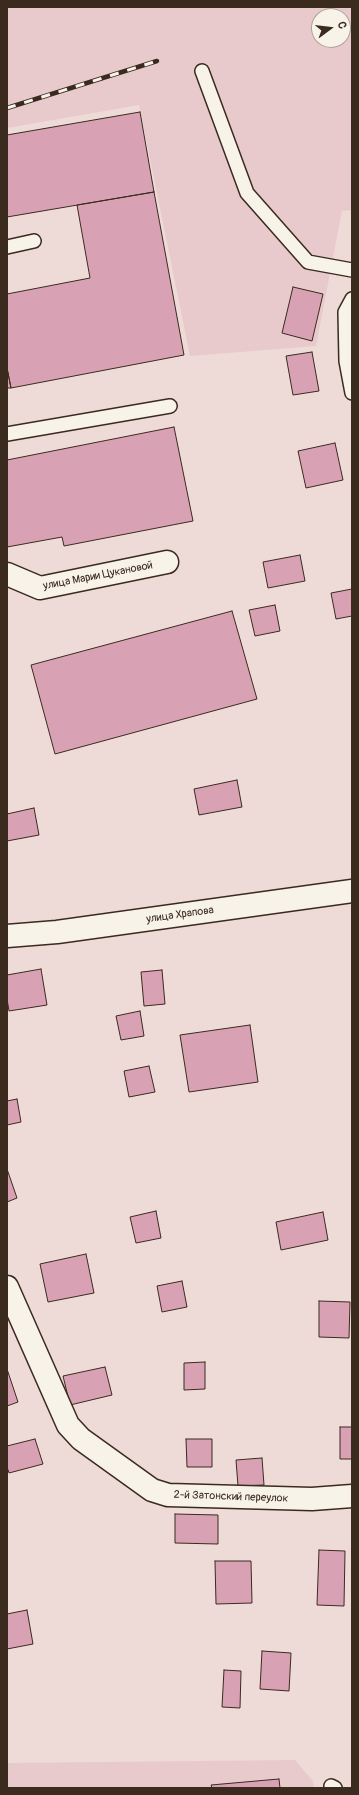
<!DOCTYPE html>
<meta charset="utf-8">
<style>
body{margin:0}
#map{position:relative;width:359px;height:1795px;overflow:hidden;background:#eedbd8;font-family:Pangolin,sans-serif}
canvas{display:block}
.frame{position:absolute;inset:0;border:8px solid #3b2a1e;pointer-events:none}
.north{position:absolute;left:311px;top:8px;width:40px;height:40px;box-sizing:border-box;background:#f7f3e8;border:1px solid #aca397;border-radius:50%;rotate:75deg;font-size:11px;font-weight:700;line-height:16px;text-align:center;color:#3b2a1e}
.north::after{content:'';display:block;margin:auto;width:14px;height:18px;background:#3b2a1e;clip-path:polygon(50% 0,100% 100%,50% 72%,0 100%)}
</style>
<div id="map">
<canvas width="359" height="1795"></canvas>
<div class="frame"></div>
<div class="north">С</div>
</div>
<script>
const c = document.querySelector('canvas').getContext('2d');
c.lineJoin = 'round';
function fillPath(path, color) {
  c.fillStyle = color;
  c.fill(path, 'evenodd');
}
function shape(rows) {
  const path = new Path2D();
  for (const r of rows) {
    path.moveTo(r[0], r[1]);
    for (let i = 2; i < r.length; i += 2) path.lineTo(r[i], r[i + 1]);
  }
  return path;
}
function strokePath(path, color, width, dash) {
  c.strokeStyle = color;
  c.lineWidth = width;
  c.lineCap = dash ? 'butt' : 'round';
  c.setLineDash(dash || []);
  c.stroke(path);
}
function write(font, color, halo, rows, align = 'center') {
  c.font = font + ' Pangolin,sans-serif';
  c.lineWidth = 3.5;
  c.setLineDash([]);
  c.textBaseline = 'middle';
  c.strokeStyle = halo;
  c.fillStyle = color;
  for (const [text, x, y, turn = 0] of rows) {
    c.save();
    c.translate(x, y);
    c.rotate((+turn || 0) * Math.PI / 180);
    c.textAlign = isNaN(turn) ? turn : align;
    if (halo) c.strokeText(text, 0, 0);
    c.fillText(text, 0, 0);
    c.restore();
  }
}
fillPath(shape([
 [7,7,352,7,352,210,342,211,316,346,190,356,139,105,7,128],
 [319,16,343,16,343,40,319,40],
 [295,1760,313,1781,314,1788,7,1788,7,1763]
]), '#e8cacd');
const building = shape([
 [140,112,154,192,7,217,7,135,140,112],
 [154,192,184,355,11,388,7,368,7,294,90,278,77,205,154,192],
 [293,287,323,294,312,341,282,333,293,287],
 [312,352,319,391,293,395,286,356,312,352],
 [7,368,11,388,7,388,7,368],
 [174,427,193,521,64,546,62,537,7,547,7,460,174,427],
 [335,443,343,480,306,488,298,451,335,443],
 [300,555,305,581,268,588,263,562,300,555],
 [352,589,352,616,336,619,331,593,352,589],
 [275,605,280,631,255,636,249,610,275,605],
 [232,611,257,699,55,754,31,665,232,611],
 [237,780,242,807,199,815,194,789,237,780],
 [34,808,39,835,7,841,7,814,34,808],
 [41,969,47,1005,9,1011,7,999,7,975,41,969],
 [162,970,165,1004,144,1006,141,972,162,970],
 [140,1011,144,1036,121,1040,116,1016,140,1011],
 [250,1025,258,1082,189,1092,180,1035,250,1025],
 [149,1066,155,1092,129,1097,124,1071,149,1066],
 [17,1099,21,1122,7,1125,7,1101,17,1099],
 [7,1169,17,1198,7,1202,7,1169],
 [156,1211,161,1238,136,1243,130,1217,156,1211],
 [323,1212,328,1240,281,1250,276,1222,323,1212],
 [86,1254,94,1293,48,1302,40,1264,86,1254],
 [182,1281,187,1307,162,1312,157,1286,182,1281],
 [319,1301,350,1302,349,1338,319,1337,319,1301],
 [205,1362,205,1389,184,1390,184,1363,205,1362],
 [105,1367,112,1395,70,1405,63,1376,105,1367],
 [7,1369,18,1402,7,1406,7,1369],
 [340,1427,352,1427,352,1459,340,1459,340,1427],
 [35,1439,43,1464,9,1473,7,1467,7,1446,35,1439],
 [186,1439,212,1439,212,1467,187,1467,186,1439],
 [262,1458,264,1485,238,1486,236,1460,262,1458],
 [175,1514,218,1515,218,1544,175,1543,175,1514],
 [319,1550,345,1551,344,1606,317,1605,319,1550],
 [215,1561,251,1561,252,1603,216,1604,215,1561],
 [27,1610,33,1644,7,1649,7,1614,27,1610],
 [262,1651,291,1653,289,1691,260,1689,262,1651],
 [224,1670,241,1671,240,1708,222,1707,224,1670],
 [279,1779,280,1788,212,1788,211,1785,279,1779]
]);
fillPath(building, '#d9a2b4');
strokePath(building, '#3b2a1e', 1);
const lane = shape([
 [202,71,247,193,308,262,352,270],
 [7,247,34,241],
 [352,299,345,312,346,361,352,393],
 [7,434,170,406],
 [331,1786,335,1788]
]);
const street = shape([
 [7,574,40,588,167,562],
 [7,936,57,932,352,891],
 [7,1287,68,1425,81,1439,152,1490,168,1495,312,1499,352,1496]
]);
strokePath(lane, '#3b2a1e', 16);
strokePath(street, '#3b2a1e', 25);
strokePath(lane, '#f7f3e8', 13);
strokePath(street, '#f7f3e8', 22);
const rail = shape([
 [7,108,157,61]
]);
strokePath(rail, '#3b2a1e', 4.5);
strokePath(rail, '#f7f3e8', 3, [9]);
write('11px', '#3b2a1e', '#f7f3e8', [
 ["улица Марии Цукановой",98,576,-11],
 ["улица Храпова",180,915,-8],
 ["2-й Затонский переулок",231,1497,2]
]);
</script>
